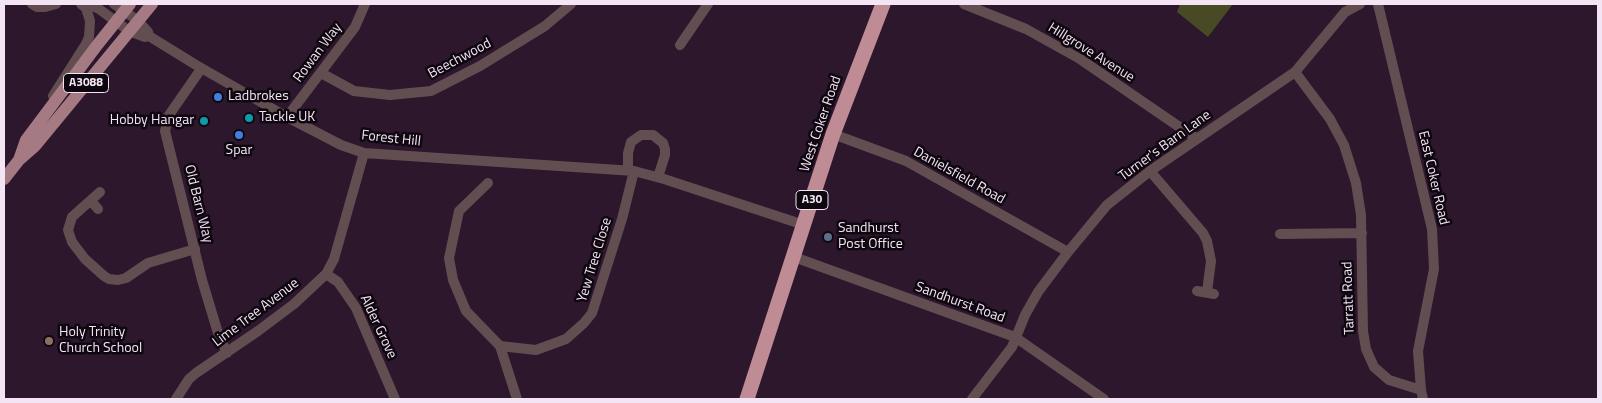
<!DOCTYPE html>
<style>
body{margin:0}
#map{position:relative;width:1602px;height:403px;overflow:hidden;background:#2c172d;font-family:"Titillium Web",sans-serif}
canvas{display:block}
.frame{position:absolute;inset:0;border:5px solid #f3e5f3;pointer-events:none}
</style>
<div id="map">
<canvas width="1602" height="403"></canvas>
<div class="frame"></div>
</div>
<script>
const c = document.querySelector('canvas').getContext('2d');
c.lineJoin = 'round';
function fillPath(path, color) {
  c.fillStyle = color;
  c.fill(path, 'evenodd');
}
function shape(rows) {
  const path = new Path2D();
  for (const r of rows) {
    path.moveTo(r[0], r[1]);
    for (let i = 2; i < r.length; i += 2) path.lineTo(r[i], r[i + 1]);
  }
  return path;
}
function strokePath(path, color, width, dash) {
  c.strokeStyle = color;
  c.lineWidth = width;
  c.lineCap = dash ? 'butt' : 'round';
  c.setLineDash(dash || []);
  c.stroke(path);
}
function write(font, color, halo, rows, align = 'center') {
  c.font = font + ' "Titillium Web",sans-serif';
  c.lineWidth = 5;
  c.setLineDash([]);
  c.textBaseline = 'middle';
  c.strokeStyle = halo;
  c.fillStyle = color;
  for (const [text, x, y, turn = 0] of rows) {
    c.save();
    c.translate(x, y);
    c.rotate((+turn || 0) * Math.PI / 180);
    c.textAlign = isNaN(turn) ? turn : align;
    if (halo) c.strokeText(text, 0, 0);
    c.fillText(text, 0, 0);
    c.restore();
  }
}
fillPath(shape([
 [1180,4,1233,4,1208,37,1177,12]
]), '#484a25');
strokePath(shape([
 [32,4,37,7,45,7,56,4],
 [87,4,99,9,129,31,145,37,149,36,196,65,287,117,341,145,364,153,634,171,664,179,804,225],
 [114,4,137,20,148,32,149,36],
 [964,4,1026,29,1080,59,1197,139],
 [1378,4,1432,229,1434,269,1418,351,1421,390,1423,399],
 [680,45,708,4],
 [201,69,169,115,165,131,202,280,218,333,227,353],
 [1295,72,1330,119,1344,145,1356,183,1361,215,1363,331,1366,349,1374,367,1389,380,1421,390],
 [321,73,354,91,390,95,431,91,480,66,545,26,571,4],
 [53,96,86,44,89,37,90,21,86,8,81,4],
 [287,117,355,27,365,4],
 [833,134,906,161,1068,252],
 [628,170,628,153,631,142,641,135,653,135,663,143,665,149,665,155,658,177],
 [1150,171,1203,233,1207,241,1211,261,1207,292],
 [488,183,459,211,449,258,453,280,466,311,500,346,536,350,566,339,584,323,592,313,622,219,634,171],
 [100,192,72,217,68,230,72,242,85,259,104,276,109,279,118,280,126,278,148,263,195,249],
 [91,201,98,209],
 [1280,234,1362,233],
 [794,257,1015,337,1104,399],
 [326,274,338,282,356,308,395,399],
 [1197,291,1214,294],
 [500,346,517,399],
 [176,399,189,379,196,373,258,331,294,304,326,274,334,259,364,153],
 [972,399,1012,347,1025,315,1038,292,1068,252,1107,205,1150,171,1295,72,1345,12,1360,4]
]), '#624e51', 10);
strokePath(shape([
 [19,160,26,140,98,44,130,4],
 [4,179,19,160,35,146,152,4]
]), '#a57a82', 12);
strokePath(shape([
 [747,399,833,134,883,4]
]), '#bf8c95', 15);
for (const [x, y, r, color] of [
 [218,97,5,"#3f7fe0"],
 [249,118,5,"#0f9aa8"],
 [204,121,5,"#0f9aa8"],
 [239,135,5,"#3f7fe0"],
 [828,237,5,"#5c6f8a"],
 [49,341,5,"#8d6e63"]
]) {
  const dot = new Path2D();
  dot.arc(x, y, r, 0, 2 * Math.PI);
  c.fillStyle = color;
  c.fill(dot);
  strokePath(dot, '#0f0710', 2);
}
for (const [x, y, w] of [
 [86,83,45],
 [812,200,32]
]) {
  const box = new Path2D();
  box.roundRect(x - w / 2, y - 9.5, w, 19, 4);
  c.fillStyle = '#0f0710';
  c.fill(box);
  strokePath(box, '#f3e5f3', 1);
}
write('bold 12px', '#f3e5f3', null, [
 ["A3088",86,83],
 ["A30",812,200]
]);
write('14px', '#f3e5f3', '#0f0710', [
 ["Rowan Way",318,53,-53],
 ["Hillgrove Avenue",1091,53,32],
 ["Beechwood",460,59,-28],
 ["West Coker Road",821,124,-71],
 ["Forest Hill",391,139,6],
 ["Turner's Barn Lane",1165,146,-36],
 ["Danielsfield Road",959,176,29],
 ["East Coker Road",1433,178,77],
 ["Old Barn Way",198,204,76],
 ["Yew Tree Close",595,260,-73],
 ["Tarratt Road",1349,298,-92],
 ["Sandhurst Road",960,303,20],
 ["Lime Tree Avenue",256,313,-37],
 ["Alder Grove",378,327,65]
]);
write('14px', '#f3e5f3', '#0f0710', [
 ["Ladbrokes",228,97],
 ["Tackle UK",259,118],
 ["Hobby Hangar",194,121,"right"],
 ["Spar",239,151,"center"],
 ["Sandhurst",838,229],
 ["Post Office",838,245],
 ["Holy Trinity",59,333],
 ["Church School",59,349]
], 'left');
</script>
